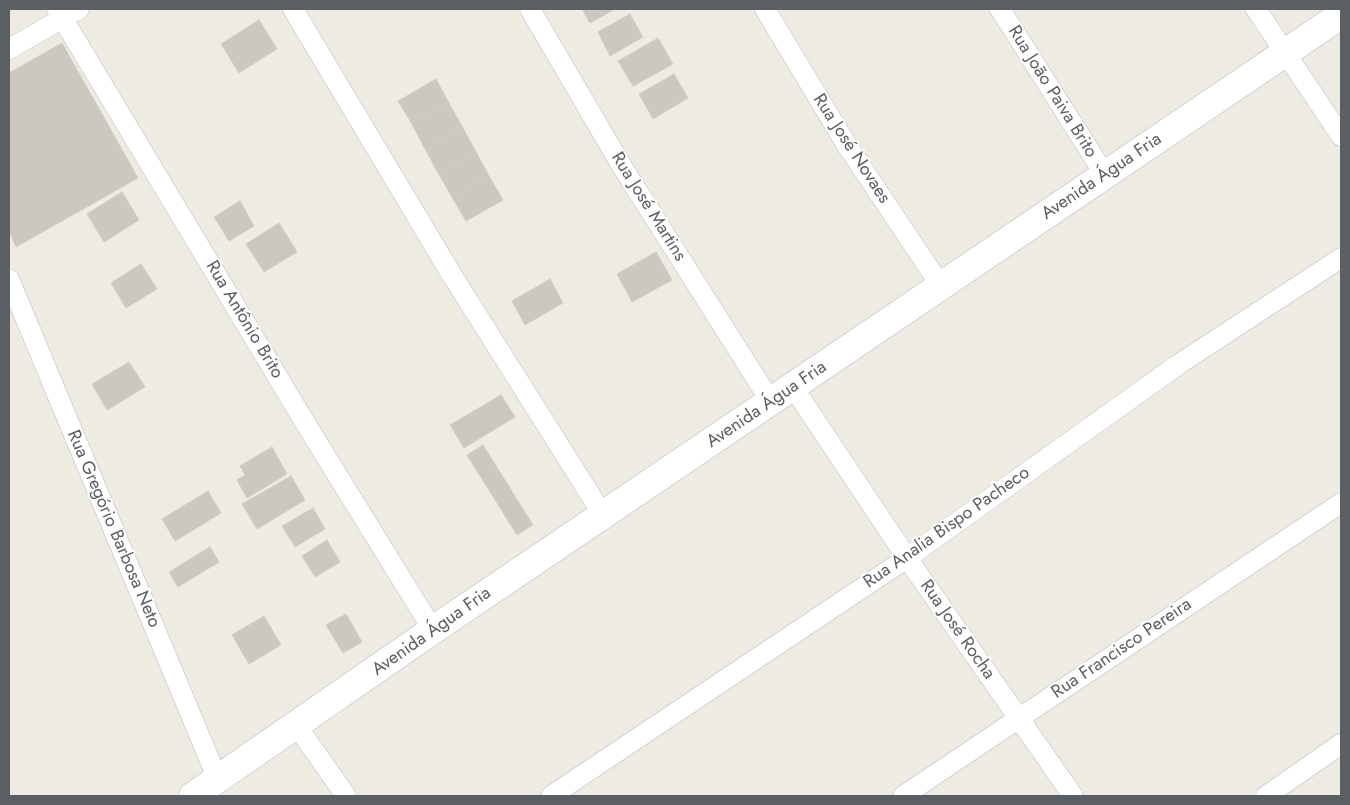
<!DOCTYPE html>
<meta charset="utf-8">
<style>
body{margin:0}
#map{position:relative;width:1350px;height:805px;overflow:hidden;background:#eeebe2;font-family:Jost,sans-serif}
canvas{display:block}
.frame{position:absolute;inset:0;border:10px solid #5a5f64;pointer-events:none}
</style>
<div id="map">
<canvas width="1350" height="805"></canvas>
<div class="frame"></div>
</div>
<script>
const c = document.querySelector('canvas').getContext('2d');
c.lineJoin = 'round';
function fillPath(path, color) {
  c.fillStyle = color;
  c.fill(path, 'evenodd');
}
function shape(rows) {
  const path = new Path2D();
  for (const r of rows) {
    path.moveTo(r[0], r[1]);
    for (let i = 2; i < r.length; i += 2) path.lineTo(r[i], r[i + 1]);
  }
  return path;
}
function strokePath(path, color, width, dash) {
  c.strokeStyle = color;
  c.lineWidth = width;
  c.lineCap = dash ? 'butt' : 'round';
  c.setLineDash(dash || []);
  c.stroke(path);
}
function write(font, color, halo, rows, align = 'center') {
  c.font = font + ' Jost,sans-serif';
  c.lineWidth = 4;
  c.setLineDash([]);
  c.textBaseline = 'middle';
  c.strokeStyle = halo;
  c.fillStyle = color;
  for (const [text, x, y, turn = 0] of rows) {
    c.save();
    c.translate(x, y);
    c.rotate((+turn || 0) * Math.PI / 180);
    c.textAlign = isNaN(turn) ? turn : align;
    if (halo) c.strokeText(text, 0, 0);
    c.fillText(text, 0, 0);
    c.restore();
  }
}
const building = shape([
 [582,9,615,9,590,23,582,9],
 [630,14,643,37,610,56,598,32,630,14],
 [259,20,277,49,239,73,221,44,259,20],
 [658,38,673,64,633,86,618,61,658,38],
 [62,43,138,178,16,247,9,231,9,73,62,43],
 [674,74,688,98,653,119,639,94,674,74],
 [436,79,449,103,412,124,398,101,436,79],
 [449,103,463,128,425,149,412,124,449,103],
 [463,128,476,152,438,173,425,149,463,128],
 [476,152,489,176,452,197,438,173,476,152],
 [489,176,503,200,466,221,452,197,489,176],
 [122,192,139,220,104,242,87,214,122,192],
 [240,201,254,226,229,241,214,217,240,201],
 [279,223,297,252,264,272,246,244,279,223],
 [656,252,672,280,632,302,617,274,656,252],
 [141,264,157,289,126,308,111,283,141,264],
 [550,279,563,303,525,325,512,301,550,279],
 [129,362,145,387,107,410,92,384,129,362],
 [501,395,515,417,464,448,450,425,501,395],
 [483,445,533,525,517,535,467,455,483,445],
 [272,447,287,474,247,498,237,480,245,475,240,466,272,447],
 [291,476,305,500,257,529,242,504,291,476],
 [208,491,221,513,175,541,162,519,208,491],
 [313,508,325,529,295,547,282,526,313,508],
 [327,540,340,562,315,577,302,556,327,540],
 [210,547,219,562,178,587,169,572,210,547],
 [346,614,362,642,343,653,326,625,346,614],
 [264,616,281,645,249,664,232,635,264,616]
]);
fillPath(building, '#cbc8c1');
strokePath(building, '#d3cdbf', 1);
const street = shape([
 [57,9,304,421,433,630],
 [293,9,450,272,603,515],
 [530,9,623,168,771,402],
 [765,9,848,147,941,286],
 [1000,9,1105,175],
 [1256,9,1341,136],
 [9,49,79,9],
 [9,279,218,780],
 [793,387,907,558,1073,796],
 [297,726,346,796],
 [551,796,907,558,1179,364,1341,258],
 [903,796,1341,503],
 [1266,796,1341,744]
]);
const secondary = shape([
 [193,796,433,630,1341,15]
]);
strokePath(street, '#b7babf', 21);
strokePath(secondary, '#b7bcc2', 29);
strokePath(street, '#fff', 20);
strokePath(secondary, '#fff', 28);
write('18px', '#5a5f64', '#fff', [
 ["Rua João Paiva Brito",1052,92,58],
 ["Rua José Novaes",851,149,57],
 ["Avenida Água Fria",1102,177,-34],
 ["Rua José Martins",648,207,58],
 ["Rua Antônio Brito",244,320,59],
 ["Avenida Água Fria",767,405,-34],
 ["Rua Analia Bispo Pacheco",947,528,-35],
 ["Rua Gregório Barbosa Neto",113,529,67],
 ["Rua José Rocha",957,630,55],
 ["Avenida Água Fria",432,632,-35],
 ["Rua Francisco Pereira",1122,649,-34]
]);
</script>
